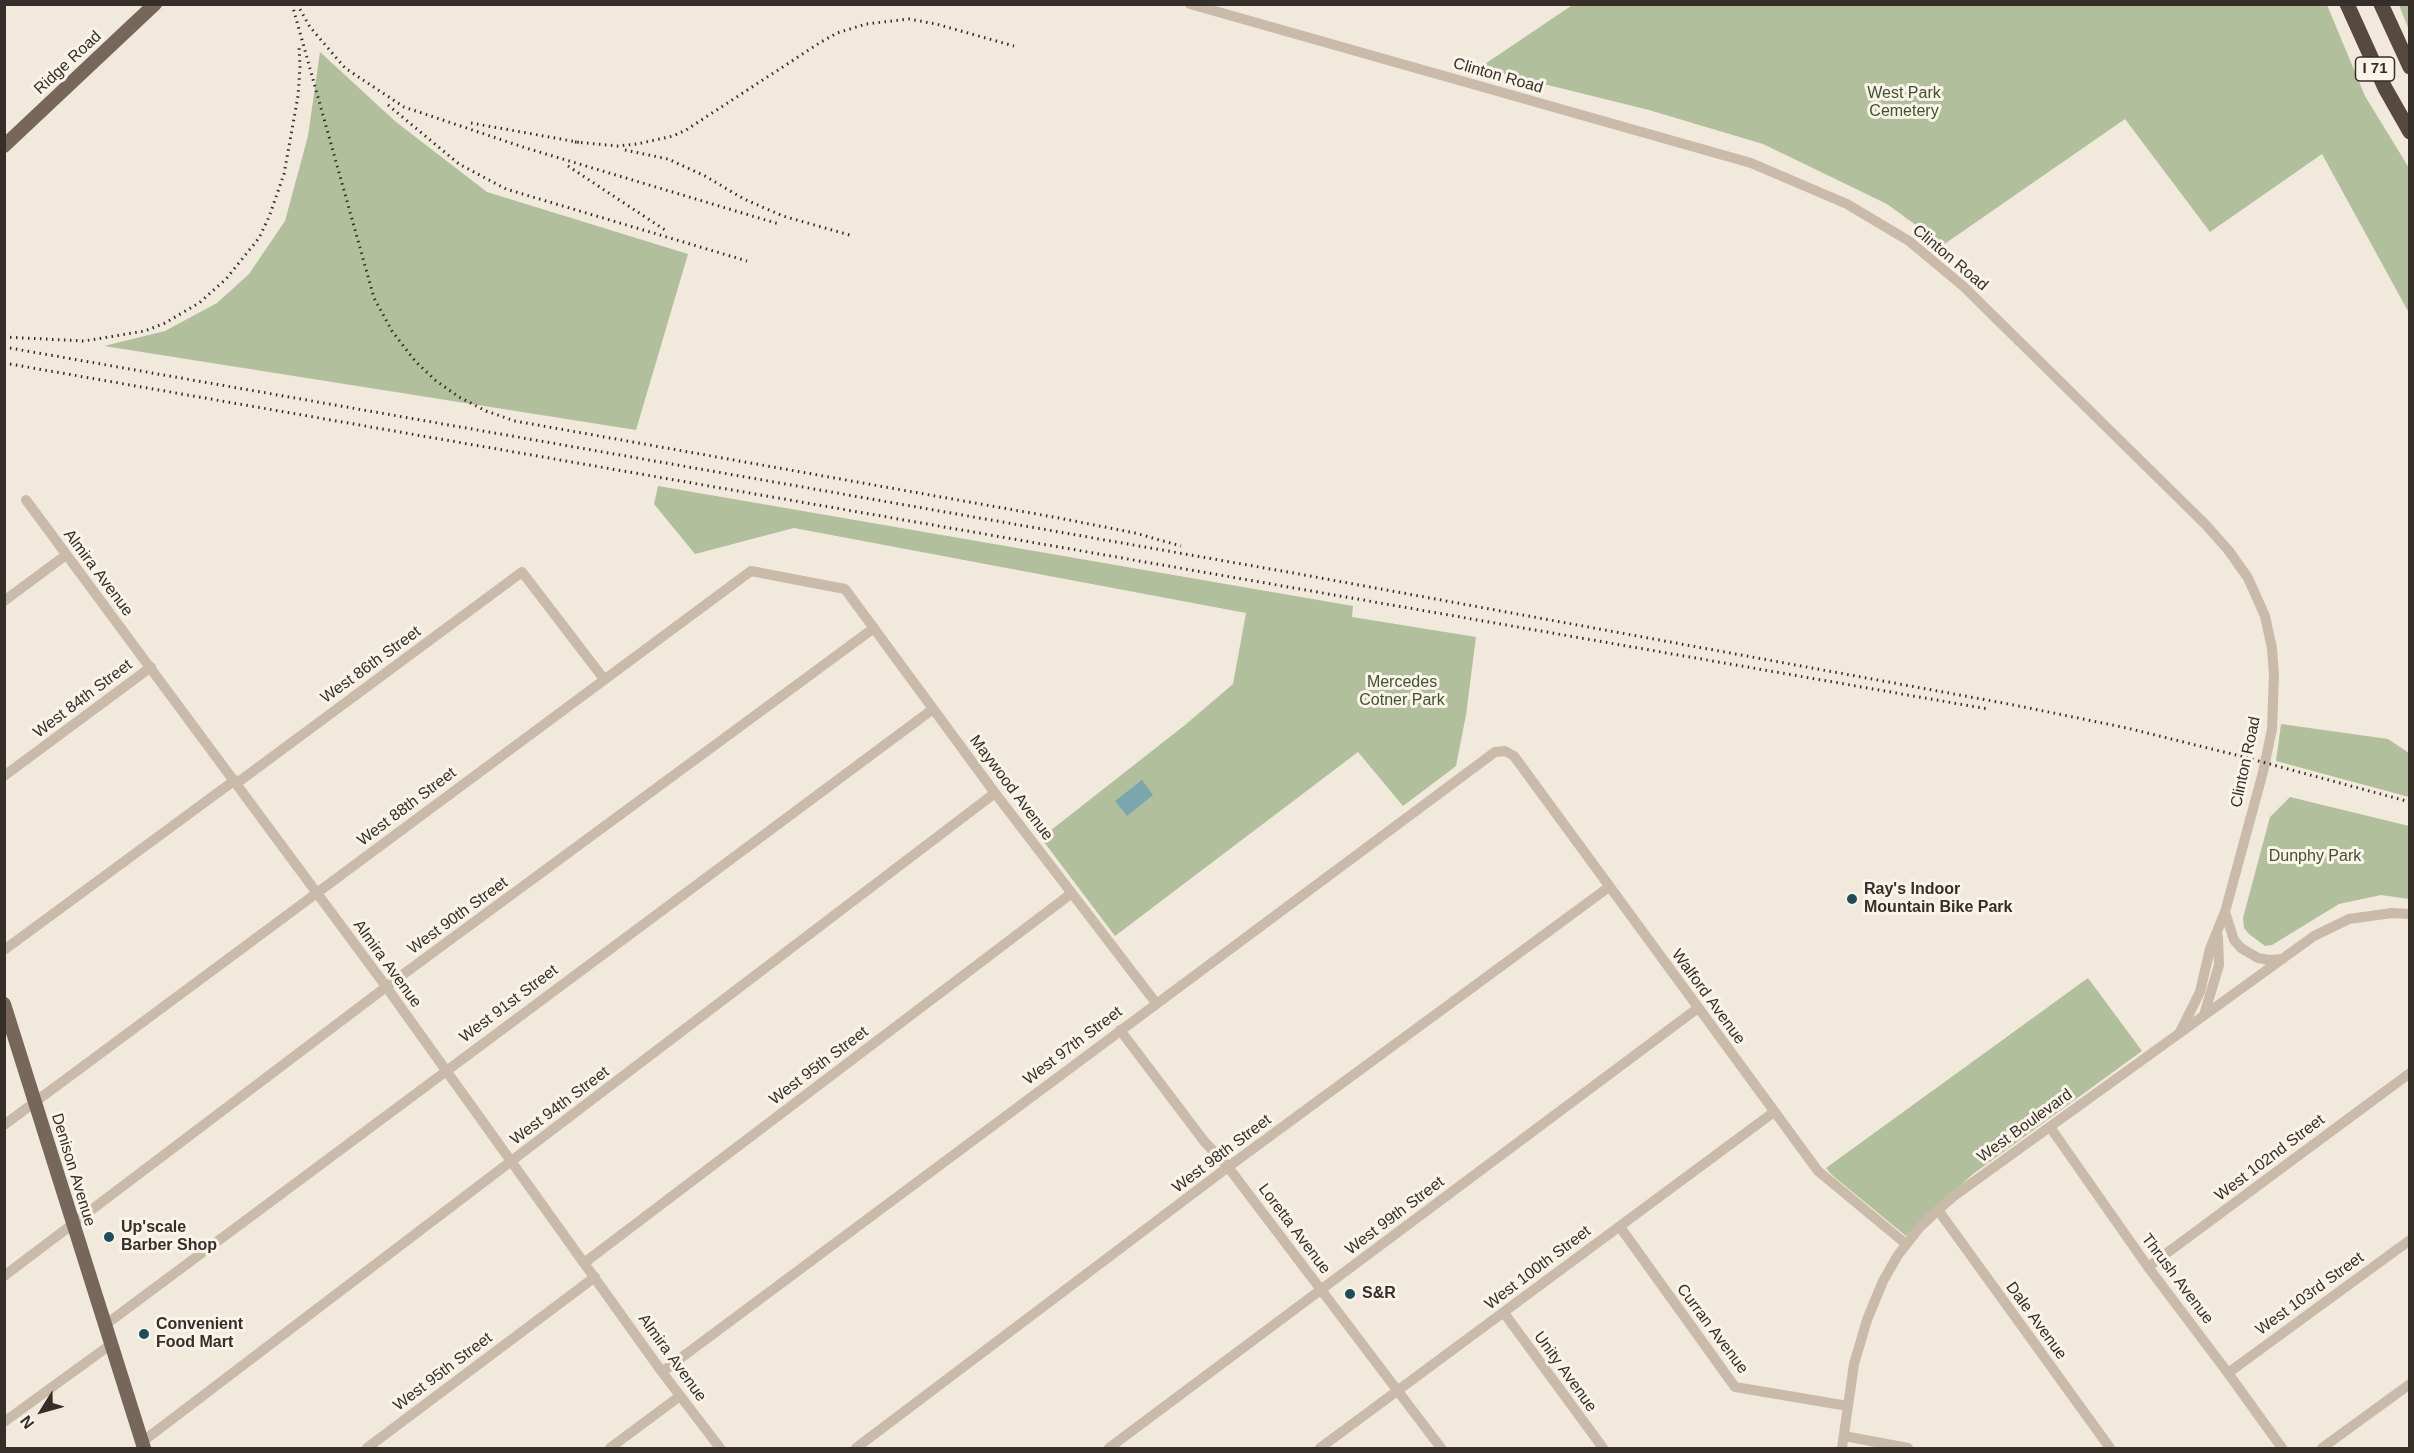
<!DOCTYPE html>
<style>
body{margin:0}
#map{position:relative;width:2414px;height:1453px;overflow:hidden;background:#f1e9dc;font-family:Helvetica,sans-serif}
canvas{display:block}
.frame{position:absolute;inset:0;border:6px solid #362e28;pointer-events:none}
.north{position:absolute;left:12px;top:1381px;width:60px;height:60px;-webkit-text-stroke:4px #f9f3e9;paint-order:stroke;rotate:233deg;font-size:16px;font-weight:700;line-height:24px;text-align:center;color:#362e28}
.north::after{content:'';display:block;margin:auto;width:21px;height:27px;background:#362e28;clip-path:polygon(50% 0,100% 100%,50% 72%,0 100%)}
</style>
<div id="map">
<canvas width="2414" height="1453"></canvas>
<div class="frame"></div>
<div class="north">N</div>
</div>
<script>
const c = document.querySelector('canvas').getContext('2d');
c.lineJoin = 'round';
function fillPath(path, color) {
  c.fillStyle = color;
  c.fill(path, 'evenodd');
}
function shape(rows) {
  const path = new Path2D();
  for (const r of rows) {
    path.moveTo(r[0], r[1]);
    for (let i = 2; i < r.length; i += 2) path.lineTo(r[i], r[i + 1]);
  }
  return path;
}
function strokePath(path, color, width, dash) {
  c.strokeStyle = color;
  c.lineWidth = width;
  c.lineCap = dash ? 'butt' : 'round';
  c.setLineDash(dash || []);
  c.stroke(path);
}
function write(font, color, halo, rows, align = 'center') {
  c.font = font + ' Helvetica,sans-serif';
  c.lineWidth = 6;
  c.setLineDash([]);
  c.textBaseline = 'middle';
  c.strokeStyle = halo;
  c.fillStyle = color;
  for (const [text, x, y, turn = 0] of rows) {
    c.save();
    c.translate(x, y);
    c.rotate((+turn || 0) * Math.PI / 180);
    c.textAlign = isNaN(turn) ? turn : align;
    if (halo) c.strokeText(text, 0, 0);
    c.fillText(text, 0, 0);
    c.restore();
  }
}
fillPath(shape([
 [1574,4,2327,5,2365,96,2409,168,2409,313,2322,154,2210,232,2125,119,1943,245,1887,204,1763,144,1649,110,1479,68],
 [2399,5,2409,5,2409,30],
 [320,52,396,122,487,192,688,254,636,430,104,346,165,331,217,303,249,274,285,221,308,136],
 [658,486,1353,606,1352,617,1476,637,1466,715,1456,766,1403,806,1358,752,1115,936,1041,838,1185,725,1233,684,1246,613,794,528,695,554,654,504],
 [2281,724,2388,739,2409,753,2409,797,2276,761],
 [2290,797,2409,826,2409,899,2381,895,2339,904,2272,945,2265,946,2249,934,2244,928,2243,918,2270,817],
 [2088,978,2142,1051,1973,1174,1906,1236,1832,1175,1826,1168]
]), '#b1bf9d');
fillPath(shape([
 [1142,780,1153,795,1127,816,1115,801]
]), '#7ca6ad');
strokePath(shape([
 [1190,4,1751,163,1847,204,1909,241,1963,286,2206,525,2229,551,2248,578,2265,616,2272,648,2274,675,2272,729,2263,772,2225,912,2210,949,2200,992,2180,1032],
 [26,500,382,981,662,1372,720,1448],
 [4,601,66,555],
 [4,776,151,667],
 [237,783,522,572,604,679],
 [2225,912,2234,940,2241,948,2258,958,2269,960,2281,959],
 [4,950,235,780],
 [2204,1015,2219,965,2218,937],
 [1120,1030,1204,1141,1228,1167,1441,1448],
 [4,1125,751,571,845,589,995,793,1156,1003],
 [2050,1127,2148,1267,2228,1373,2282,1448],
 [1938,1210,2110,1448],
 [1620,1227,1735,1387,1848,1406],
 [584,1263,1072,893],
 [2148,1267,2410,1073],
 [4,1276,386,987,874,628],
 [1504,1313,1603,1448],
 [105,1325,933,709],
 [662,1372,1495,752,1505,751,1514,756,1818,1171,1906,1244],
 [2228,1373,2410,1240],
 [4,1422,110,1345],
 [1844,1436,1908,1448],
 [142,1442,995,793],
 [367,1448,595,1277],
 [610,1448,680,1396],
 [856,1448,1228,1167,1609,887],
 [1109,1448,1698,1008],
 [1320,1448,1774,1112],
 [1842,1448,1854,1364,1867,1320,1883,1281,1898,1255,1920,1227,1938,1210,1954,1196,2314,936,2349,919,2392,913,2410,914],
 [2322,1448,2410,1384]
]), '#c9baa9', 10);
strokePath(shape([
 [4,146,155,4],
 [4,1004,144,1448]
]), '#77675a', 14);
strokePath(shape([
 [2347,4,2385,88,2410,132],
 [2381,4,2410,67]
]), '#574940', 15);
strokePath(shape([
 [292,4,374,298,392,331,415,361,435,380,459,397,486,411,515,421,1059,518,1135,533,1181,546],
 [297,4,310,27,345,68,404,107,526,148,779,224],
 [388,105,459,164,506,189,747,261],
 [471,123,583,143],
 [575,142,618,146,637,144,673,136,686,130,821,42,837,33,866,24,909,19,936,24,1014,46],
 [625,150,668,159,705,176,744,199,783,216,853,236],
 [568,166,668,232],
 [4,337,84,341,145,331,165,323,199,303,226,279,259,238,269,217,284,174,298,96,300,67,299,46],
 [4,347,1299,574,2014,705,2127,728,2240,756,2410,802],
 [4,363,1988,709]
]), '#362e28', 3, [1.5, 4.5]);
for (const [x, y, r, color] of [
 [1852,899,6,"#204d56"],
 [109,1237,6,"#204d56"],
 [1350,1294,6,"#204d56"],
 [144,1334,6,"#204d56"]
]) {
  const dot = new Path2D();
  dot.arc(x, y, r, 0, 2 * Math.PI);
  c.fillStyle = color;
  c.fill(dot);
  strokePath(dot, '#f9f3e9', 2);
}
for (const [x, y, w] of [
 [2375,69,39]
]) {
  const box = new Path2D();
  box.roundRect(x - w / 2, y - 12, w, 24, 4.5);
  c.fillStyle = '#f9f3e9';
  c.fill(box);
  strokePath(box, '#362e28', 1.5);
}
write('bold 15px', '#362e28', null, [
 ["I 71",2375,69]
]);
write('16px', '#362e28', '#f9f3e9', [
 ["Ridge Road",68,63,-43],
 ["Clinton Road",1498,76,16],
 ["Clinton Road",1950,258,40],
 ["Almira Avenue",98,573,53],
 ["West 86th Street",371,665,-36],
 ["West 84th Street",83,699,-37],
 ["Clinton Road",2246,762,-78],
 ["Maywood Avenue",1011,788,53],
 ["West 88th Street",407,807,-37],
 ["West 90th Street",458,916,-36],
 ["Almira Avenue",387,964,54],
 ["Walford Avenue",1708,997,54],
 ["West 91st Street",509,1004,-37],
 ["West 97th Street",1073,1046,-37],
 ["West 95th Street",819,1066,-37],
 ["West 94th Street",560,1106,-37],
 ["West Boulevard",2025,1126,-36],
 ["West 98th Street",1222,1154,-37],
 ["West 102nd Street",2270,1158,-37],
 ["Denison Avenue",73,1170,73],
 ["West 99th Street",1395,1216,-37],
 ["Loretta Avenue",1294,1229,53],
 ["West 100th Street",1538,1268,-37],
 ["Thrush Avenue",2177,1279,53],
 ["West 103rd Street",2310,1294,-36],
 ["Dale Avenue",2036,1321,54],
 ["Curran Avenue",1712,1329,53],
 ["Almira Avenue",672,1358,54],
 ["West 95th Street",443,1372,-37],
 ["Unity Avenue",1565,1372,54]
]);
write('16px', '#42532d', '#f9f3e9', [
 ["West Park",1904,94],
 ["Cemetery",1904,112],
 ["Mercedes",1402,683],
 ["Cotner Park",1402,701],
 ["Dunphy Park",2315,857]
]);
write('bold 16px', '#362e28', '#f9f3e9', [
 ["Ray's Indoor",1864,890],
 ["Mountain Bike Park",1864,908],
 ["Up'scale",121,1228],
 ["Barber Shop",121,1246],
 ["S&R",1362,1294],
 ["Convenient",156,1325],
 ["Food Mart",156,1343]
], 'left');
</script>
